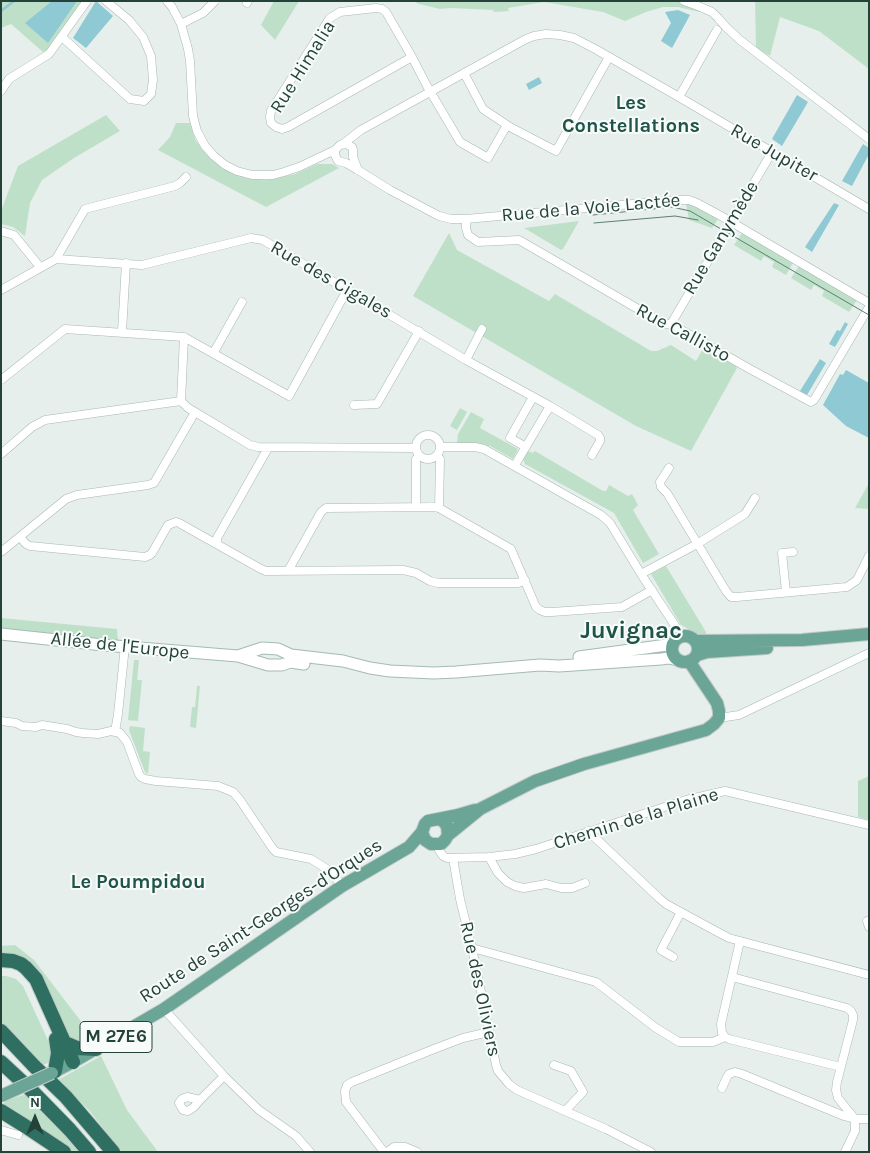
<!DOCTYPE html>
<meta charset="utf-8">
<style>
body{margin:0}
#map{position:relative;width:870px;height:1153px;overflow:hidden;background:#e6efeb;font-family:Karla,sans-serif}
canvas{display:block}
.frame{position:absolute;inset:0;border:2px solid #24423a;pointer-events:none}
.north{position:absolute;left:10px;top:1093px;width:50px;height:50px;-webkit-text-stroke:4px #f7fbf9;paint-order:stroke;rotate:0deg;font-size:14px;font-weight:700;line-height:20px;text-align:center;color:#24423a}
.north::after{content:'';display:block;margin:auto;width:18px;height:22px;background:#24423a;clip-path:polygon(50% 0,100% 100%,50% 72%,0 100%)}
</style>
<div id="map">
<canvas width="870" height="1153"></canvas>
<div class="frame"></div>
<div class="north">N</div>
</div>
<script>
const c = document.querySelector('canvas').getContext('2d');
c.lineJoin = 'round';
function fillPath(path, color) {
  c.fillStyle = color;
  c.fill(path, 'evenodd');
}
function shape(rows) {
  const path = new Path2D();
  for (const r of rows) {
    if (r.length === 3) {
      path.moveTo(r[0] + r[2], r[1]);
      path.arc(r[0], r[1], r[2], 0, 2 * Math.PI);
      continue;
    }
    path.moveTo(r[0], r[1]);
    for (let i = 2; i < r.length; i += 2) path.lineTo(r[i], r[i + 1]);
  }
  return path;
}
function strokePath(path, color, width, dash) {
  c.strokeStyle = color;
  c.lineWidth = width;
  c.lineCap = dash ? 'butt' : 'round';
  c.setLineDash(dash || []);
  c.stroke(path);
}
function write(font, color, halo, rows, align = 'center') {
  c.font = font + ' Karla,sans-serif';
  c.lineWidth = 4;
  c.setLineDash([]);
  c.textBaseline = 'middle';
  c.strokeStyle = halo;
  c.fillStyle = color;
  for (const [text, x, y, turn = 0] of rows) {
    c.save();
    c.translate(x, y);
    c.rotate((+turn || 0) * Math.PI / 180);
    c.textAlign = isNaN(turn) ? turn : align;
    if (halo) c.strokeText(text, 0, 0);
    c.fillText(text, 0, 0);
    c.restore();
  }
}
fillPath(shape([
 [1,1,82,1,47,50,43,52,11,24,1,28],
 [274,1,299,1,275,40,261,25],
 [413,1,699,1,700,12,678,7,663,7,646,12,625,21,603,12,544,2,508,8,509,11,494,12,493,10,451,8,440,9,419,4],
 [755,1,869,1,869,69,819,31,780,17,770,56,756,48],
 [106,115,120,131,74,158,42,180,30,203,25,236,13,227,1,224,1,211,18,166],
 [176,123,190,123,196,141,207,154,223,168,245,178,267,180,295,174,317,164,332,164,339,168,266,207,158,150,170,137],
 [686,203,694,205,718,219,712,228,689,220],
 [579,221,563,249,561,250,524,228],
 [449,233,457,250,549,301,555,294,651,351,657,351,671,345,696,361,704,347,733,363,737,368,691,451,636,426,413,296],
 [742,233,793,263,786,275,772,267,774,262,764,256,761,261,734,245],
 [799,266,857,300,849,312,822,296,824,291,814,285,811,290,791,278],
 [460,408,467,412,457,430,450,426],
 [471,412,484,419,480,428,518,449,513,459,490,446,457,444,458,434],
 [528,451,533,453,535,451,603,491,606,491,609,485,628,496,632,494,638,505,633,510,659,554,643,563,614,513,525,464,523,459],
 [869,483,869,509,855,508],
 [666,566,706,632,706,634,698,634,681,625,651,574],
 [1,618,117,629,118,641,1,630],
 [134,660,139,660,137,680,142,680,138,721,128,720],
 [197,686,200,686,196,728,190,727,192,707,195,707],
 [130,726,145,728,143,751,150,752,148,774,145,772,129,730],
 [869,776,869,820,858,817,858,781],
 [15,945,34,960,93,1037,95,1041,87,1043,79,1043,67,1036,47,992,1,956,1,946],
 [1,976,6,976,16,979,23,986,52,1049,51,1058,49,1062,46,1064,43,1064,1,1024],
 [101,1056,127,1110,158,1152,122,1152,89,1110,58,1080],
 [26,1094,65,1133,81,1152,68,1152,5,1106,4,1104,6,1101]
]), '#bfe0c8');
fillPath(shape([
 [52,1,77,1,48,43,25,23],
 [96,1,113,16,86,48,73,38],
 [678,10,690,15,672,48,661,41,671,23,665,12],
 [539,77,542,83,529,90,526,84],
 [797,95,808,102,782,146,772,139],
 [863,144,869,148,869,154,852,186,842,181],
 [834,203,839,205,812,252,805,247],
 [845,322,848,324,835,347,829,344,837,330,840,331],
 [820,359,826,363,807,395,800,391],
 [846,370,869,383,869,438,846,426,823,405,840,374,843,375]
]), '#8ec9d4');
strokePath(shape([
 [1,11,14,1]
]), '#8ec9d4', 2.5);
const street = shape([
 [167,1,172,7,181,24,188,49,190,61,193,116,197,131,205,146,214,156,225,165,237,171,252,175,273,175,284,172,299,167,335,150,340,145,346,144,352,147,353,150,353,157,358,170],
 [684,1,698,6,712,12,718,18,726,27,740,40,869,139],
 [247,3,248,1],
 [181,24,203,13,215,1],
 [62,37,130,99,144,101,151,94,153,80,151,56,143,37,129,20,106,1],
 [412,57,288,127,282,129,276,127,271,123,270,117,271,111,330,18,340,12,376,8,382,9,386,12,412,57,427,86,460,142,488,158,507,125],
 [464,73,483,109,510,127,556,151,609,57],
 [1,91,9,79,49,54,87,1],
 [679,97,717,30],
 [343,144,361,130,526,39,534,36,546,34,560,35,574,38,597,50,679,97,869,209],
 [335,150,335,155,338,161,346,163,358,170,390,190,439,216,451,219,466,219,677,200,689,200,697,203,721,216,869,303],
 [466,219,466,228,468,235,478,242,519,240,664,324,671,324,748,368,811,402,814,400,869,307],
 [1,231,14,235,40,267],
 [56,259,85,209,175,186,180,183,186,177],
 [1,290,56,259,142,265,251,238,263,240,466,360,550,406,598,435,600,438,600,441,592,455],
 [671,324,772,152],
 [122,332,126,263],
 [214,352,242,302],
 [466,360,482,329],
 [1,380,65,329,184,337,289,396,347,290],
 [181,401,184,337],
 [354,405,377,404,419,331],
 [428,447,12],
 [440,447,475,447,484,449,601,515,610,523,641,574,682,636],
 [526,447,510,438,533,397],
 [1,454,32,427,45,420,181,401,188,408,195,412,250,445,258,447,416,448],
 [437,456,440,459,439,508],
 [515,465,550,406],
 [669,468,660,482,661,487,667,493,726,591,731,597,737,597,847,587,857,580,869,556],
 [416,507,416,459,419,456],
 [20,537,26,544,30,546,145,557,150,555,152,553,168,525,176,522,179,523,261,569,266,571,403,570,416,573,430,581,438,583,518,583,525,580],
 [217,544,217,538,268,448],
 [1,552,66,499,77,495,148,485,154,483,195,412],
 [288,571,321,512,326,508,435,507,439,508,511,549,536,607,540,610,545,612,552,612,622,607,652,590],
 [641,574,697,544,745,514,755,498],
 [786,592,782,553,793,552],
 [719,718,739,715,869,653],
 [1,721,16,723,22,726,36,727,42,725,67,729,76,732,83,733,98,734,111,731,120,733,127,742,139,774,141,777,145,779,156,781,218,786,233,792,240,800,273,849,276,852,311,859,330,871,342,886],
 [115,732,118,714,125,646],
 [588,831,659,898,666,904,712,929,729,938,740,941,869,975],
 [438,845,439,850,443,856,447,858,489,857,515,854,536,849,686,800,725,791,869,825],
 [489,857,498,873,507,882,515,886,524,888,546,884,561,888,572,888,585,883],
 [453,858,460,899,472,948,496,1065,498,1071,509,1084,517,1090,606,1129,651,1152],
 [867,921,869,927],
 [740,941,721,1024,722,1033,725,1037,729,1039,841,1067],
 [472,948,596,982,656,1028,679,1042,713,1042,725,1037],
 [673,957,661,950,681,912],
 [732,977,847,1008,851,1011,853,1015,853,1020,837,1082,836,1090,838,1098,855,1119],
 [164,1009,224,1076,259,1110,296,1136,310,1152],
 [554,1065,571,1071,583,1092,565,1111],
 [722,1088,727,1077,729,1074,735,1072,742,1074,844,1116,855,1119,869,1119],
 [200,1100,194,1107,188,1111,183,1110,179,1103,182,1099,187,1097,200,1100,224,1076],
 [1,1130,18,1135],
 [384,1152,346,1102,345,1091,347,1085,352,1082,434,1049,463,1038,489,1032],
 [387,1152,394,1147,405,1147,417,1152],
 [845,1152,855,1131,855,1119]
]);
const secondary = shape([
 [1,634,103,645,238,656,268,665,282,665,290,662,304,664],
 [238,656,262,648,278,649,291,655,343,661,370,668,390,671,434,673,456,672,540,665,559,666,661,659,669,658,678,660],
 [579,657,667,645,675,641]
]);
const primary = shape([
 [685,649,13],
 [695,641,802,640,869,634],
 [697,655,707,652,767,648],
 [438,819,443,821,447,826,448,835,445,840,441,844,431,844,425,840,422,832,425,824,428,821,458,815,475,810],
 [448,835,480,809,535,781,584,764,706,730,714,724,719,718,719,711,717,703,689,661],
 [52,1073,73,1062,164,1009,342,886,409,847,422,832]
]);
const highway = shape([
 [1,960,13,961,21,964,26,968,36,979,73,1062],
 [1,1031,34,1066,66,1097,113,1152],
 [65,1043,77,1048,96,1049],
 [1,1062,30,1089,70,1130,89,1152],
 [55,1071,58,1053,56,1039],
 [1,1111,25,1126,64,1152]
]);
strokePath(street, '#a8b8b2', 9);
strokePath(secondary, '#a4bbb3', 13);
strokePath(primary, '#c2cac8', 14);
strokePath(highway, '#c2cac8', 16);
strokePath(street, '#fff', 8);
strokePath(secondary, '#fff', 11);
strokePath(primary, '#6aa596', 12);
strokePath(highway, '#2f6f62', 14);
strokePath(shape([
 [593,215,662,208,672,207,690,211,869,315],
 [594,223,675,216,698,220]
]), '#5f7d75', 1);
const primaryBridge = shape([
 [1,1096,52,1073]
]);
strokePath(primaryBridge, '#c2cac8', 14, []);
strokePath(primaryBridge, '#6aa596', 12);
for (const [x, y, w] of [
 [116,1037,72]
]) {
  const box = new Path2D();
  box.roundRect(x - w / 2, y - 15.5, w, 31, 4);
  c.fillStyle = '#f7fbf9';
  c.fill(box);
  strokePath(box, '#24423a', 1);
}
write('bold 18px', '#24423a', null, [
 ["M 27E6",116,1037]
]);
write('19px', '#24423a', '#f7fbf9', [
 ["Rue Himalia",303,67,-58],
 ["Rue Jupiter",774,153,30],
 ["Rue de la Voie Lactée",591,208,-5],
 ["Rue Ganymède",721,238,-59],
 ["Rue des Cigales",331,280,30],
 ["Rue Callisto",683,333,28],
 ["Allée de l'Europe",120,646,6],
 ["Chemin de la Plaine",636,819,-17],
 ["Route de Saint-Georges-d'Orques",261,921,-33],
 ["Rue des Oliviers",480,989,78]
]);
write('bold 20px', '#1f5548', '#f7fbf9', [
 ["Les",631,103],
 ["Constellations",631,126],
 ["Le Poumpidou",138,882]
]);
write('bold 24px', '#1f5548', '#f7fbf9', [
 ["Juvignac",631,631]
]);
</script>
